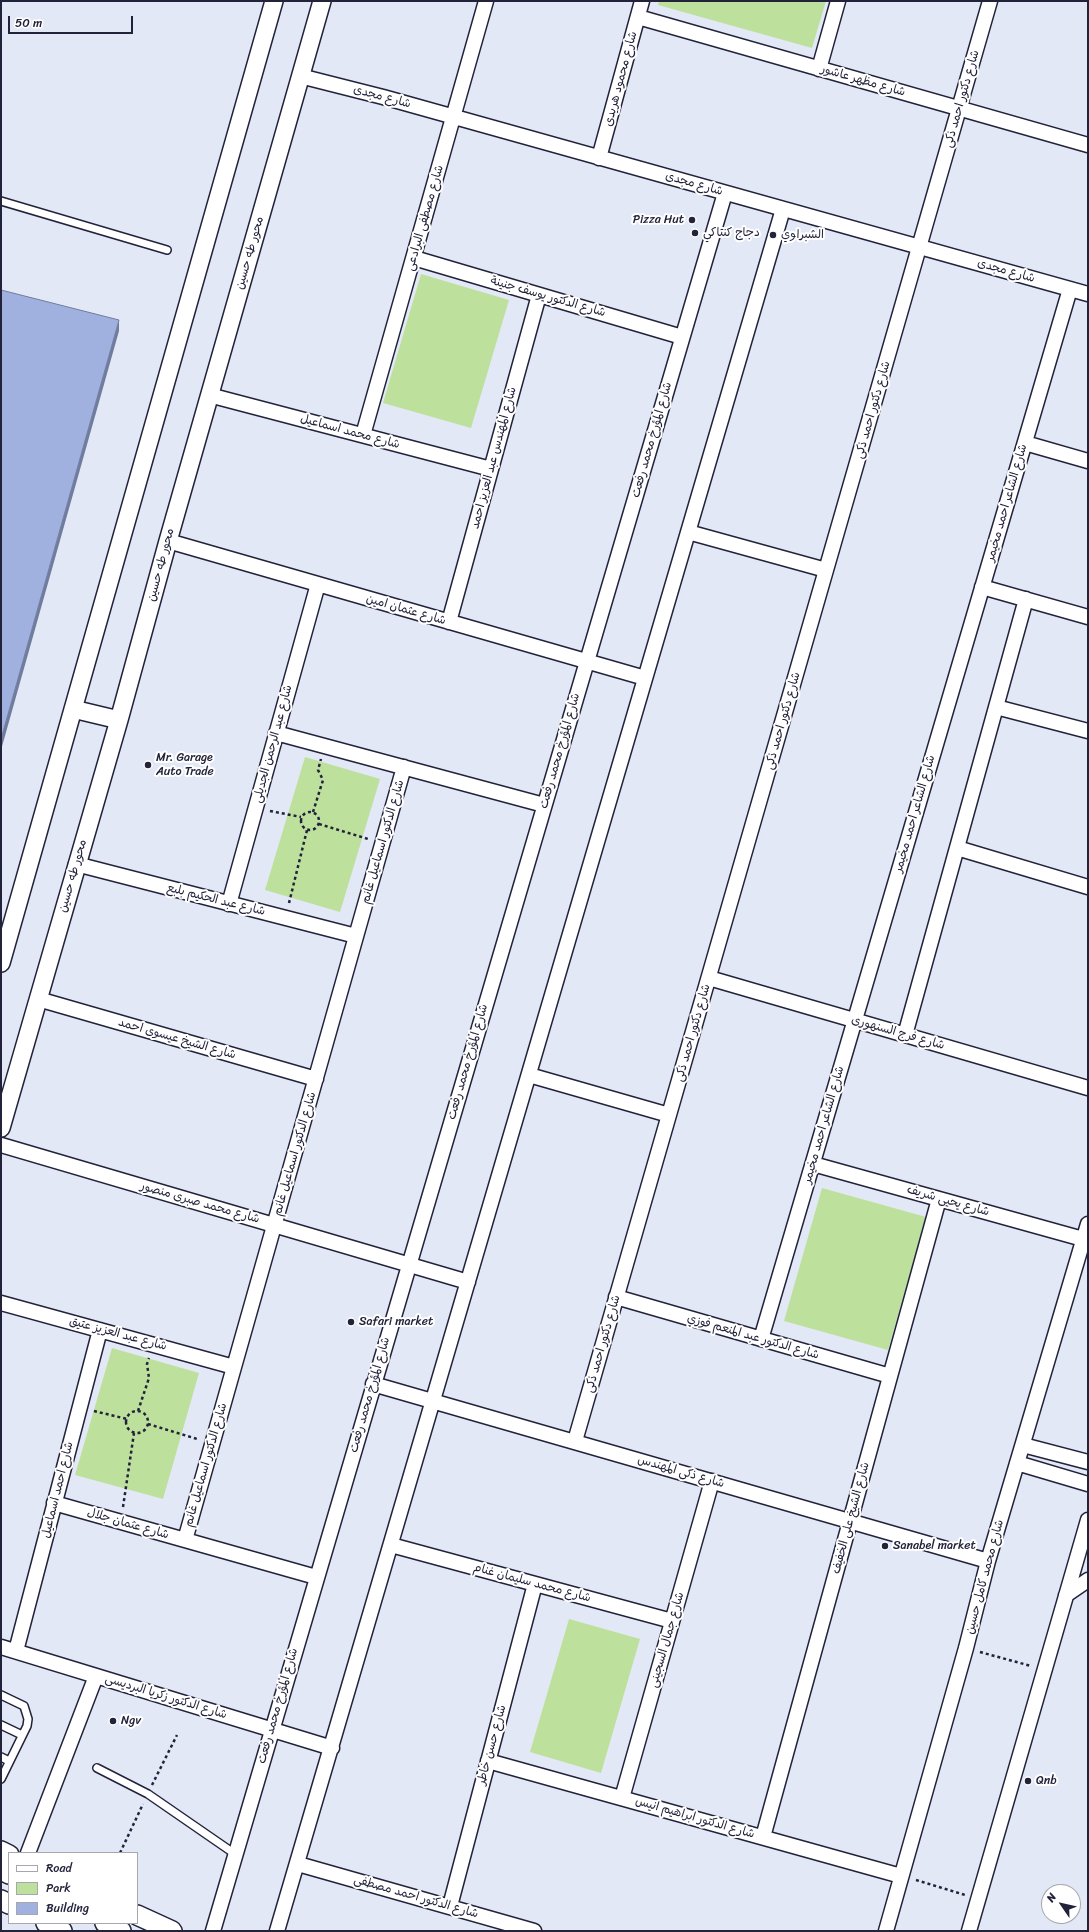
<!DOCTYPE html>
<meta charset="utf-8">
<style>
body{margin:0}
#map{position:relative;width:1089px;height:1932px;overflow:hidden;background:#e2e8f6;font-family:Sriracha,sans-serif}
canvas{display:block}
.frame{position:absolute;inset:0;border:2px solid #22223b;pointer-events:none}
.legend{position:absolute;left:8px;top:1852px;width:130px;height:72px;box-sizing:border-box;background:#fff;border:1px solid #a7a7b1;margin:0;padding:5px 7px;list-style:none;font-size:12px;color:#22223b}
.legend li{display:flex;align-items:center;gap:8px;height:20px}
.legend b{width:20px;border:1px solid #a7a7b1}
.north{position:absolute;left:1041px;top:1884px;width:40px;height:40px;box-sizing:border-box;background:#fff;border:1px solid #a7a7b1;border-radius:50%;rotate:304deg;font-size:11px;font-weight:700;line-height:16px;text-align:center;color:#22223b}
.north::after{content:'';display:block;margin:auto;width:14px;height:18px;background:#22223b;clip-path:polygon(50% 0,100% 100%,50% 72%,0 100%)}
.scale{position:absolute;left:8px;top:16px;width:125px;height:18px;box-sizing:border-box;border:2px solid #22223b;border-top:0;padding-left:5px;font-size:12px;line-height:14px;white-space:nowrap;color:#22223b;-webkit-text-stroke:3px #fff;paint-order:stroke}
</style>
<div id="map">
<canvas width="1089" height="1932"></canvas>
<div class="frame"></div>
<ul class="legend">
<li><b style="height:5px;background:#fff"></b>Road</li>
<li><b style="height:11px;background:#bde19c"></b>Park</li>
<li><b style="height:11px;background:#a0b1e0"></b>Building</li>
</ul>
<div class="north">N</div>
<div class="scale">50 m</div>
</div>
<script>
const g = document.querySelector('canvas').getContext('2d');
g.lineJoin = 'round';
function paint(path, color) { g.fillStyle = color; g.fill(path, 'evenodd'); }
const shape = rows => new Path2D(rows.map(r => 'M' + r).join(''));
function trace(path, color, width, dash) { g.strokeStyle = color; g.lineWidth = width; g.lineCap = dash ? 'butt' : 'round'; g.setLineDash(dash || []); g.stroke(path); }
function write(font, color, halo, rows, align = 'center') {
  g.font = font + ' Sriracha,"Playpen Sans Arabic",sans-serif'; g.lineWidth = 4; g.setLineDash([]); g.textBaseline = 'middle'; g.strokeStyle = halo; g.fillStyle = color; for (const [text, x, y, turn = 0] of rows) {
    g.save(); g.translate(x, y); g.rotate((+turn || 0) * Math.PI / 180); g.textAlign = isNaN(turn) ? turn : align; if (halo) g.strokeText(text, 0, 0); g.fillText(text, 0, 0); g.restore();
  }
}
paint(shape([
 [659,1,826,1,812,48,658,5],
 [421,274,509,300,471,428,383,403],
 [305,757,380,779,340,912,265,890],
 [822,1188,926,1217,888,1350,784,1321],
 [112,1348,199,1373,163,1499,75,1475],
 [569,1619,640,1639,601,1773,530,1752]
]), '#bde19c');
const service = shape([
 [1,201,167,250],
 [1,1695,24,1706,28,1719,27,1726,1,1779],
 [1,1725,22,1735],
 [1,1757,9,1761],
 [97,1768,148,1794,235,1854]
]);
const minor = shape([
 [638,17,1088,145],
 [819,69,838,1],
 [300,76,383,97,1088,294],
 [599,158,642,1],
 [414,258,682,337],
 [209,395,491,469],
 [363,435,486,1],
 [1025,443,1088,461],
 [688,532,826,570],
 [168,541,645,678],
 [982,587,1088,617],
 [449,622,539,295],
 [996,707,1088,731],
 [276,733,544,805],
 [957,848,1088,887],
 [76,864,356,936],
 [229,904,318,584],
 [709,978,1088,1088],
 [38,999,316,1079],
 [905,1035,1026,599],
 [529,1075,669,1115],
 [1,1145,468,1282],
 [813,1164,1083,1239],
 [616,1297,890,1376],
 [1,1303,234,1367],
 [761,1339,1070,289],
 [373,1384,988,1561],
 [575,1441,990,1],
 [1023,1445,1088,1462],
 [1017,1463,1088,1484],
 [54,1503,316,1577],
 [185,1540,404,767],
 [391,1545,672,1621],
 [1066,1595,1088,1580],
 [1,1647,332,1748],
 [16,1651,100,1330],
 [488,1761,901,1876],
 [622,1798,712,1481],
 [763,1837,939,1199],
 [28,1853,96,1676],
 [298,1864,534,1931],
 [450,1906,535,1584],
 [213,1931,725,193],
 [277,1931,783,209],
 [886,1931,966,1648,988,1561,1088,1224],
 [969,1931,1088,1520]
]);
const tertiary = shape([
 [73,709,119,720],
 [1,963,274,1],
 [1,1128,119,720,168,541,322,1]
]);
const secondary = shape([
 [1,1851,9,1855],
 [1,1870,9,1874],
 [1,1900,9,1904],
 [137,1915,172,1931],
 [46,1923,62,1931],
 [105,1923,121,1931]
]);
trace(service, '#22223b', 10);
trace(minor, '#22223b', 17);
trace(tertiary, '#22223b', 20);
trace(secondary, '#22223b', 22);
trace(shape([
 [270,811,301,817],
 '301 821a9 9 0 1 1 18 0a9 9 0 1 1-18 0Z',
 [313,812,323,780,318,770,321,759],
 [319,824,368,839],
 [289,903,307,830],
 [94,1411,127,1419],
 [138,1411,149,1378,147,1364,149,1358],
 '126 1422a11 11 0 1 1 22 0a11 11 0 1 1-22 0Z',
 [148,1424,197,1439],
 [123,1507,134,1433],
 [980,1652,1031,1666],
 [152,1785,177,1735],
 [120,1853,143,1804],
 [916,1880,965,1895]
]), '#22223b', 2.5, [3, 3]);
trace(service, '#fff', 7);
trace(minor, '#fff', 14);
trace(tertiary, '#fff', 17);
trace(secondary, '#fff', 19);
paint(shape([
 [119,320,119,331,1,750,1,739]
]), '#707c9d');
const building = shape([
 [1,290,119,320,1,739,1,290]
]);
paint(building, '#a0b1e0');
trace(building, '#707c9d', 1);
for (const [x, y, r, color] of [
 [692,220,4,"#22223b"],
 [695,233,4,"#22223b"],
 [773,235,4,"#22223b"],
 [148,765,4,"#22223b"],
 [351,1322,4,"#22223b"],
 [885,1546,4,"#22223b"],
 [113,1721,4,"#22223b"],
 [1028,1781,4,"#22223b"]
]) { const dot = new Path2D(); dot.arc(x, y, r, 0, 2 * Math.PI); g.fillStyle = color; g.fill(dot); trace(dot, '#fff', 1.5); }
write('12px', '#22223b', '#fff', [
 ["شارع محمود هريدى",621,79,-75],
 ["شارع مظهر عاشور",863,81,16],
 ["شارع مجدى",382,97,15],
 ["شارع دكتور احمد ذكى",962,99,-74],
 ["شارع مجدى",694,184,16],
 ["شارع مصطفى البرادعى",425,218,-74],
 ["محور طه حسين",250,253,-74],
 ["شارع مجدى",1006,271,16],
 ["شارع الدكتور يوسف جنينة",548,297,16],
 ["شارع دكتور احمد ذكى",873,410,-74],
 ["شارع محمد اسماعيل",350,432,15],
 ["شارع المؤرخ محمد رفعت",652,440,-74],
 ["شارع المهندس عبد العزيز احمد",494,458,-75],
 ["شارع الشاعر احمد مخيمر",1007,503,-74],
 ["محور طه حسين",161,565,-75],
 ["شارع عثمان امين",406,610,16],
 ["شارع دكتور احمد ذكى",783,721,-74],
 ["شارع عبد الرحمن الجديلى",273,744,-75],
 ["شارع المؤرخ محمد رفعت",560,751,-74],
 ["شارع الشاعر احمد مخيمر",915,814,-74],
 ["شارع الدكتور اسماعيل غانم",383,842,-74],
 ["محور طه حسين",73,876,-74],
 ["شارع عبد الحكيم بلبع",216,900,14],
 ["شارع دكتور احمد ذكى",693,1033,-74],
 ["شارع فرج السنهورى",898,1033,16],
 ["شارع الشيخ عيسوى احمد",177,1039,16],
 ["شارع المؤرخ محمد رفعت",468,1062,-74],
 ["شارع الشاعر احمد مخيمر",824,1125,-74],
 ["شارع الدكتور اسماعيل غانم",295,1154,-74],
 ["شارع يحيى شريف",948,1201,16],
 ["شارع محمد صبرى منصور",200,1203,16],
 ["شارع عبد العزيز عتيق",118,1334,15],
 ["شارع الدكتور عبد المنعم فوزي",753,1337,16],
 ["شارع دكتور احمد ذكى",603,1344,-74],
 ["شارع المؤرخ محمد رفعت",370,1395,-74],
 ["شارع الدكتور اسماعيل غانم",206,1465,-74],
 ["شارع ذكى المهندس",681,1472,16],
 ["شارع احمد اسماعيل",58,1490,-76],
 ["شارع الشيخ على الخفيف",851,1518,-75],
 ["شارع عثمان جلال",128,1524,16],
 ["شارع محمد كامل حسين",985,1577,-75],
 ["شارع محمد سليمان غنام",532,1583,15],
 ["شارع جمال السجينى",667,1640,-74],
 ["شارع الدكتور زكريا البرديسى",166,1697,17],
 ["شارع المؤرخ محمد رفعت",278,1706,-74],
 ["شارع حسن خاطر",492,1745,-75],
 ["شارع الدكتور ابراهيم انيس",695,1818,16],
 ["شارع الدكتور احمد مصطفى",416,1897,16]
]);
write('12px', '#22223b', '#fff', [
 ["Pizza Hut",684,220,"right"],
 ["دجاج كنتاكي",703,233],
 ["الشبراوي",781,235],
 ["Mr. Garage",156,758],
 ["Auto Trade",156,772],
 ["Safari market",359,1322],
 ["Sanabel market",893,1546],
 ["Ngv",121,1721],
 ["Qnb",1036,1781]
], 'left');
</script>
